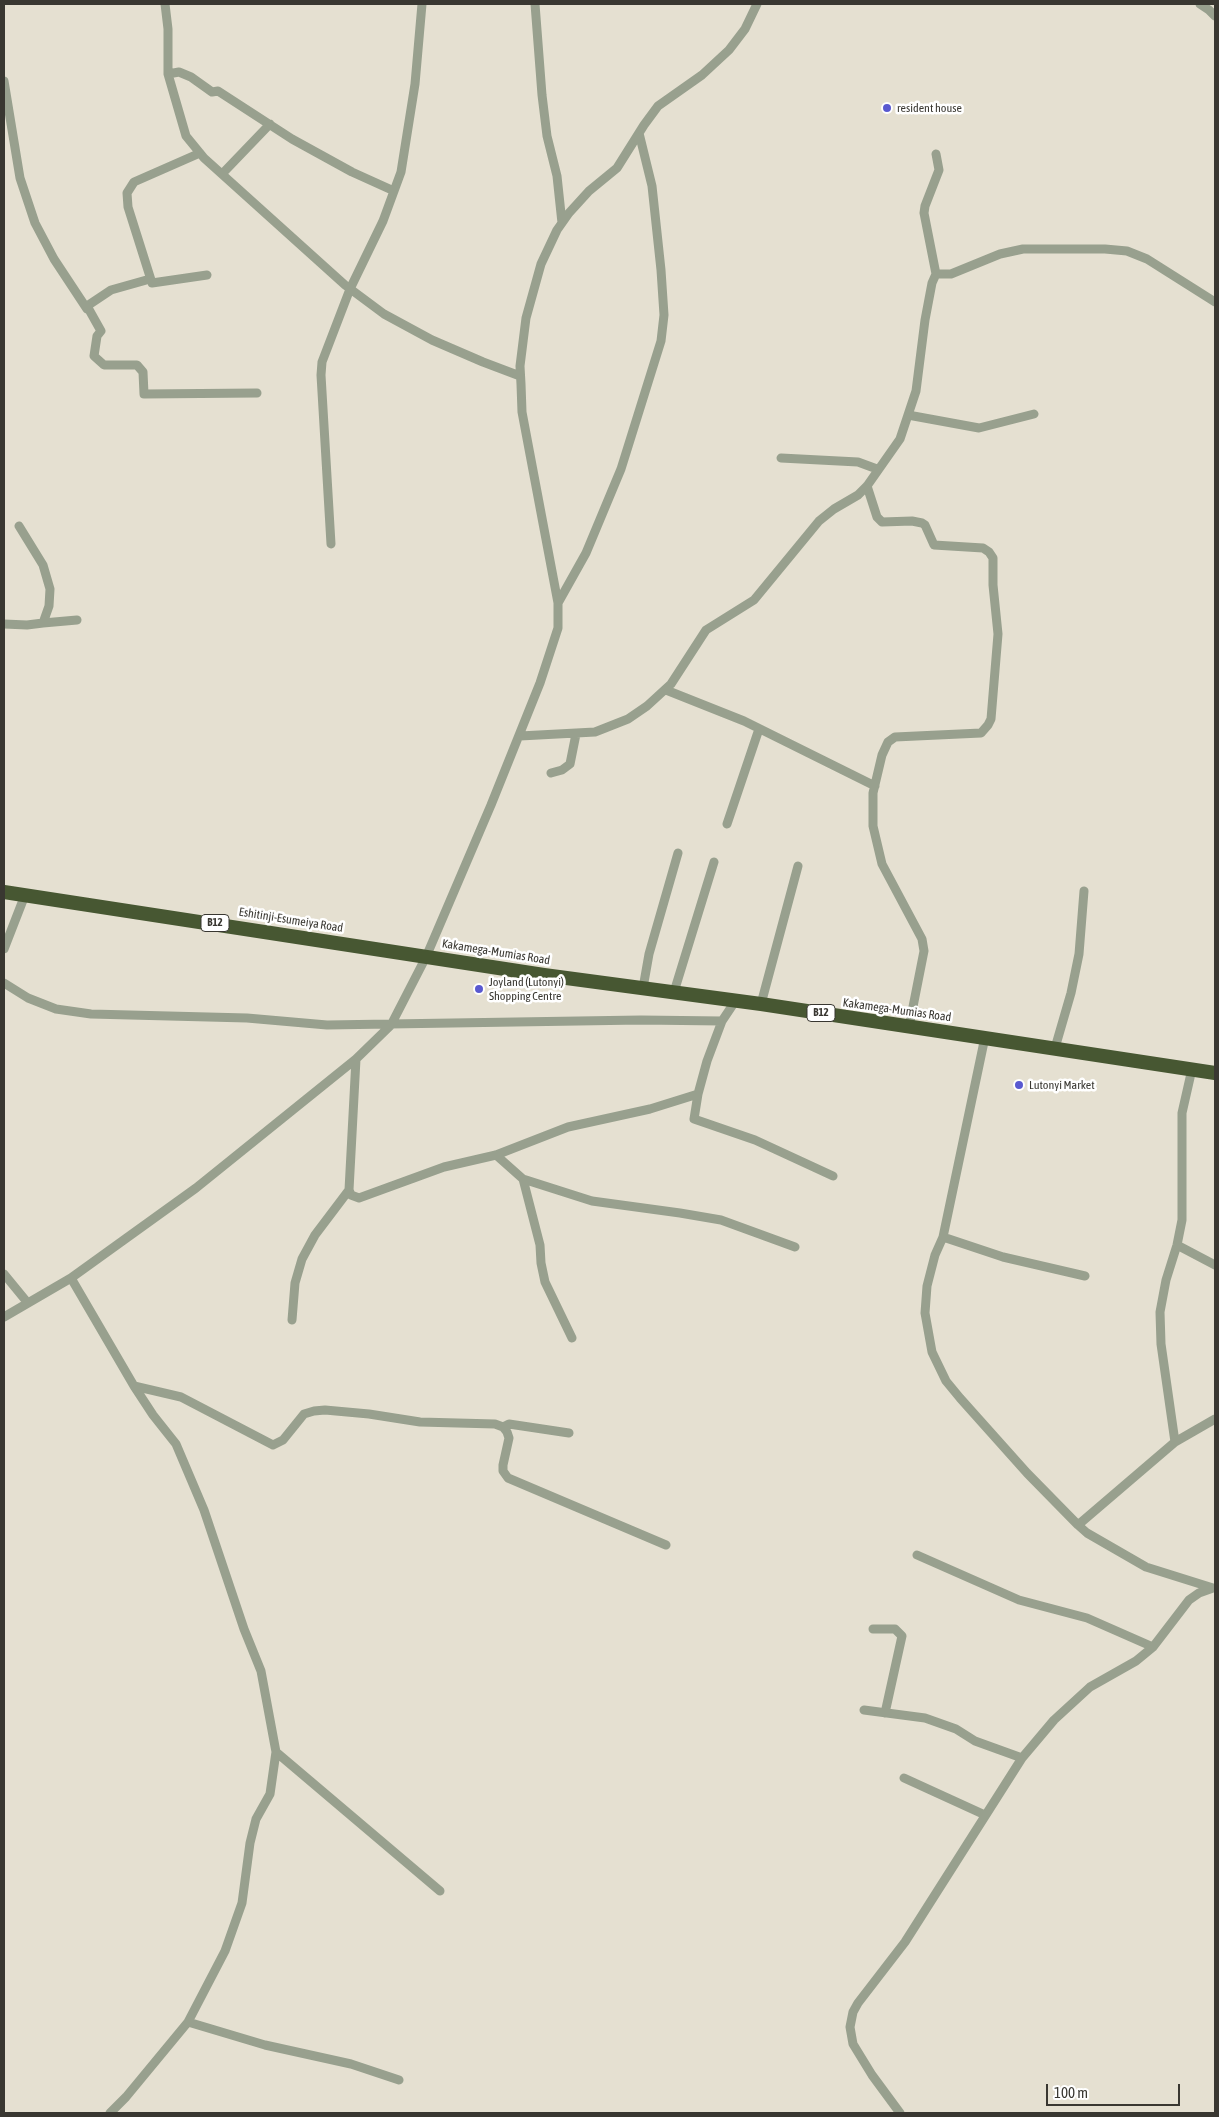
<!DOCTYPE html>
<style>
body{margin:0}
#map{position:relative;width:1219px;height:2117px;overflow:hidden;background:#e5e0d1;font-family:"Asap Condensed",sans-serif}
canvas{display:block}
.frame{position:absolute;inset:0;border:5px solid #393731;pointer-events:none}
.scale{position:absolute;left:1046px;top:2084px;width:134px;height:22px;box-sizing:border-box;border:2px solid #393731;border-top:0;padding-left:6px;font-size:15px;line-height:18px;white-space:nowrap;color:#393731;-webkit-text-stroke:4px #fff;paint-order:stroke}
</style>
<div id="map">
<canvas width="1219" height="2117"></canvas>
<div class="frame"></div>
<div class="scale">100 m</div>
</div>
<script>
const g = document.querySelector('canvas').getContext('2d');
g.lineJoin = 'round';
const shape = rows => new Path2D(rows.map(r => 'M' + r).join(''));
function trace(path, color, width, dash) { g.strokeStyle = color; g.lineWidth = width; g.lineCap = dash ? 'butt' : 'round'; g.setLineDash(dash || []); g.stroke(path); }
function write(font, color, halo, rows, align = 'center') {
  g.font = font + ' "Asap Condensed",sans-serif'; g.lineWidth = 5; g.setLineDash([]); g.textBaseline = 'middle'; g.strokeStyle = halo; g.fillStyle = color; for (const [text, x, y, turn = 0] of rows) {
    g.save(); g.translate(x, y); g.rotate((+turn || 0) * Math.PI / 180); g.textAlign = isNaN(turn) ? turn : align; if (halo) g.strokeText(text, 0, 0); g.fillText(text, 0, 0); g.restore();
  }
}
trace(shape([
 [165,4,168,29,168,74,186,136,204,158,345,285,384,314,432,340,483,362,520,376],
 [535,4,542,95,547,136,557,176,562,223],
 [1200,4,1209,10,1215,16],
 [168,74,179,72,191,77,212,92,218,91,292,139,352,172,394,191],
 [4,81,20,178,35,223,54,259,87,309],
 [200,153,134,182,127,193,128,207,152,283,207,275],
 [936,154,939,170,925,206,924,213,936,274],
 [222,174,270,124],
 [150,279,111,290,87,306,101,331,97,336,94,356,104,365,137,365,143,372,144,394,257,393],
 [908,415,979,428,1034,414],
 [781,458,858,462,877,469],
 [867,486,877,517,882,522,912,521,922,523,925,525,934,545,983,548,989,552,993,558,993,585,998,634,991,719,988,725,981,733,895,737,888,742,882,755,873,793,873,826,882,864,922,939,924,951,909,1027],
 [331,544,321,375,322,362,350,289,383,221,401,172,415,84,422,4],
 [558,603,586,553,621,469,661,341,664,315,661,270,652,186,639,133],
 [43,623,77,620],
 [4,624,27,625,43,623,49,606,50,589,43,565,19,526],
 [666,690,744,721,875,786],
 [520,736,595,732,628,719,647,706,671,684,706,630,754,600,819,521,834,509,858,495,867,486,900,439,916,391,925,320,932,283,936,274,951,274,1000,254,1023,249,1105,249,1127,251,1147,259,1215,302],
 [551,773,562,770,570,764,576,734],
 [727,824,759,729],
 [4,949,25,895],
 [4,983,28,998,56,1009,91,1014,247,1018,327,1025,641,1020,722,1021,736,1000],
 [643,988,649,954,678,853],
 [674,992,714,862],
 [761,1004,798,866],
 [985,1037,943,1237,935,1255,927,1286,925,1313,932,1352,946,1381,960,1398,1027,1473,1078,1525,1087,1533,1146,1567,1213,1588],
 [1055,1048,1071,993,1079,954,1084,891],
 [356,1059,349,1190,351,1195,359,1198,444,1167,496,1155,568,1127,650,1109,698,1094,694,1119,755,1140,833,1176],
 [698,1094,707,1061,722,1021],
 [496,1155,523,1179,592,1201,680,1213,721,1220,795,1247],
 [523,1179,540,1245,541,1263,545,1282,572,1338],
 [943,1237,1003,1257,1085,1276],
 [1177,1245,1215,1265],
 [4,1274,27,1302],
 [71,1278,134,1386,153,1415,176,1444,204,1510,244,1629,261,1671,276,1752,270,1794,256,1819,250,1843,242,1903,225,1951,188,2022,126,2097,110,2113],
 [4,1317,71,1278,196,1188,356,1059,391,1025,426,957,491,805,540,683,558,628,558,603,522,412,521,384,520,366,526,318,541,264,557,230,569,213,589,191,617,168,644,125,658,106,702,75,729,50,745,29,757,4],
 [292,1320,295,1283,302,1259,315,1235,349,1190],
 [134,1386,181,1397,273,1445,283,1440,304,1414,314,1411,325,1410,369,1414,420,1422,495,1424,503,1427,507,1432,509,1438,503,1465,503,1471,508,1478,666,1545],
 [503,1427,509,1424,569,1433],
 [1175,1442,1161,1344,1160,1312,1166,1280,1177,1245,1182,1220,1182,1113,1192,1069],
 [1078,1525,1175,1442,1215,1419],
 [917,1555,1019,1600,1087,1618,1153,1647],
 [873,1629,895,1629,902,1636,885,1713],
 [864,1710,925,1718,956,1729,975,1741,1022,1758],
 [276,1752,440,1891],
 [904,1778,985,1815],
 [188,2022,265,2045,351,2064,399,2080],
 [900,2113,872,2075,853,2044,850,2027,853,2012,858,2003,905,1942,1022,1758,1054,1720,1090,1687,1136,1661,1153,1647,1189,1600,1199,1593,1213,1588]
]), '#98a08e', 9);
trace(shape([
 [4,892,544,975,761,1004,1215,1073]
]), '#475732', 14);
for (const [x, y, r, color] of [
 [887,108,5,"#5959d0"],
 [479,989,5,"#5959d0"],
 [1019,1085,5,"#5959d0"]
]) { const dot = new Path2D(); dot.arc(x, y, r, 0, 2 * Math.PI); g.fillStyle = color; g.fill(dot); trace(dot, '#fff', 2); }
for (const [x, y, w] of [
 [215,923,28],
 [821,1013,28]
]) { const box = new Path2D(); box.roundRect(x - w / 2, y - 8.5, w, 17, 4); g.fillStyle = '#fff'; g.fill(box); trace(box, '#393731', 1); }
write('bold 11px', '#393731', null, [
 ["B12",215,923],
 ["B12",821,1013]
]);
write('12px', '#393731', '#fff', [
 ["resident house",897,108],
 ["Joyland (Lutonyi)",489,982],
 ["Shopping Centre",489,996],
 ["Lutonyi Market",1029,1085]
], 'left');
write('12px', '#393731', '#fff', [
 ["Eshitinji-Esumeiya Road",291,920,9],
 ["Kakamega-Mumias Road",496,952,9],
 ["Kakamega-Mumias Road",897,1010,8]
]);
</script>
